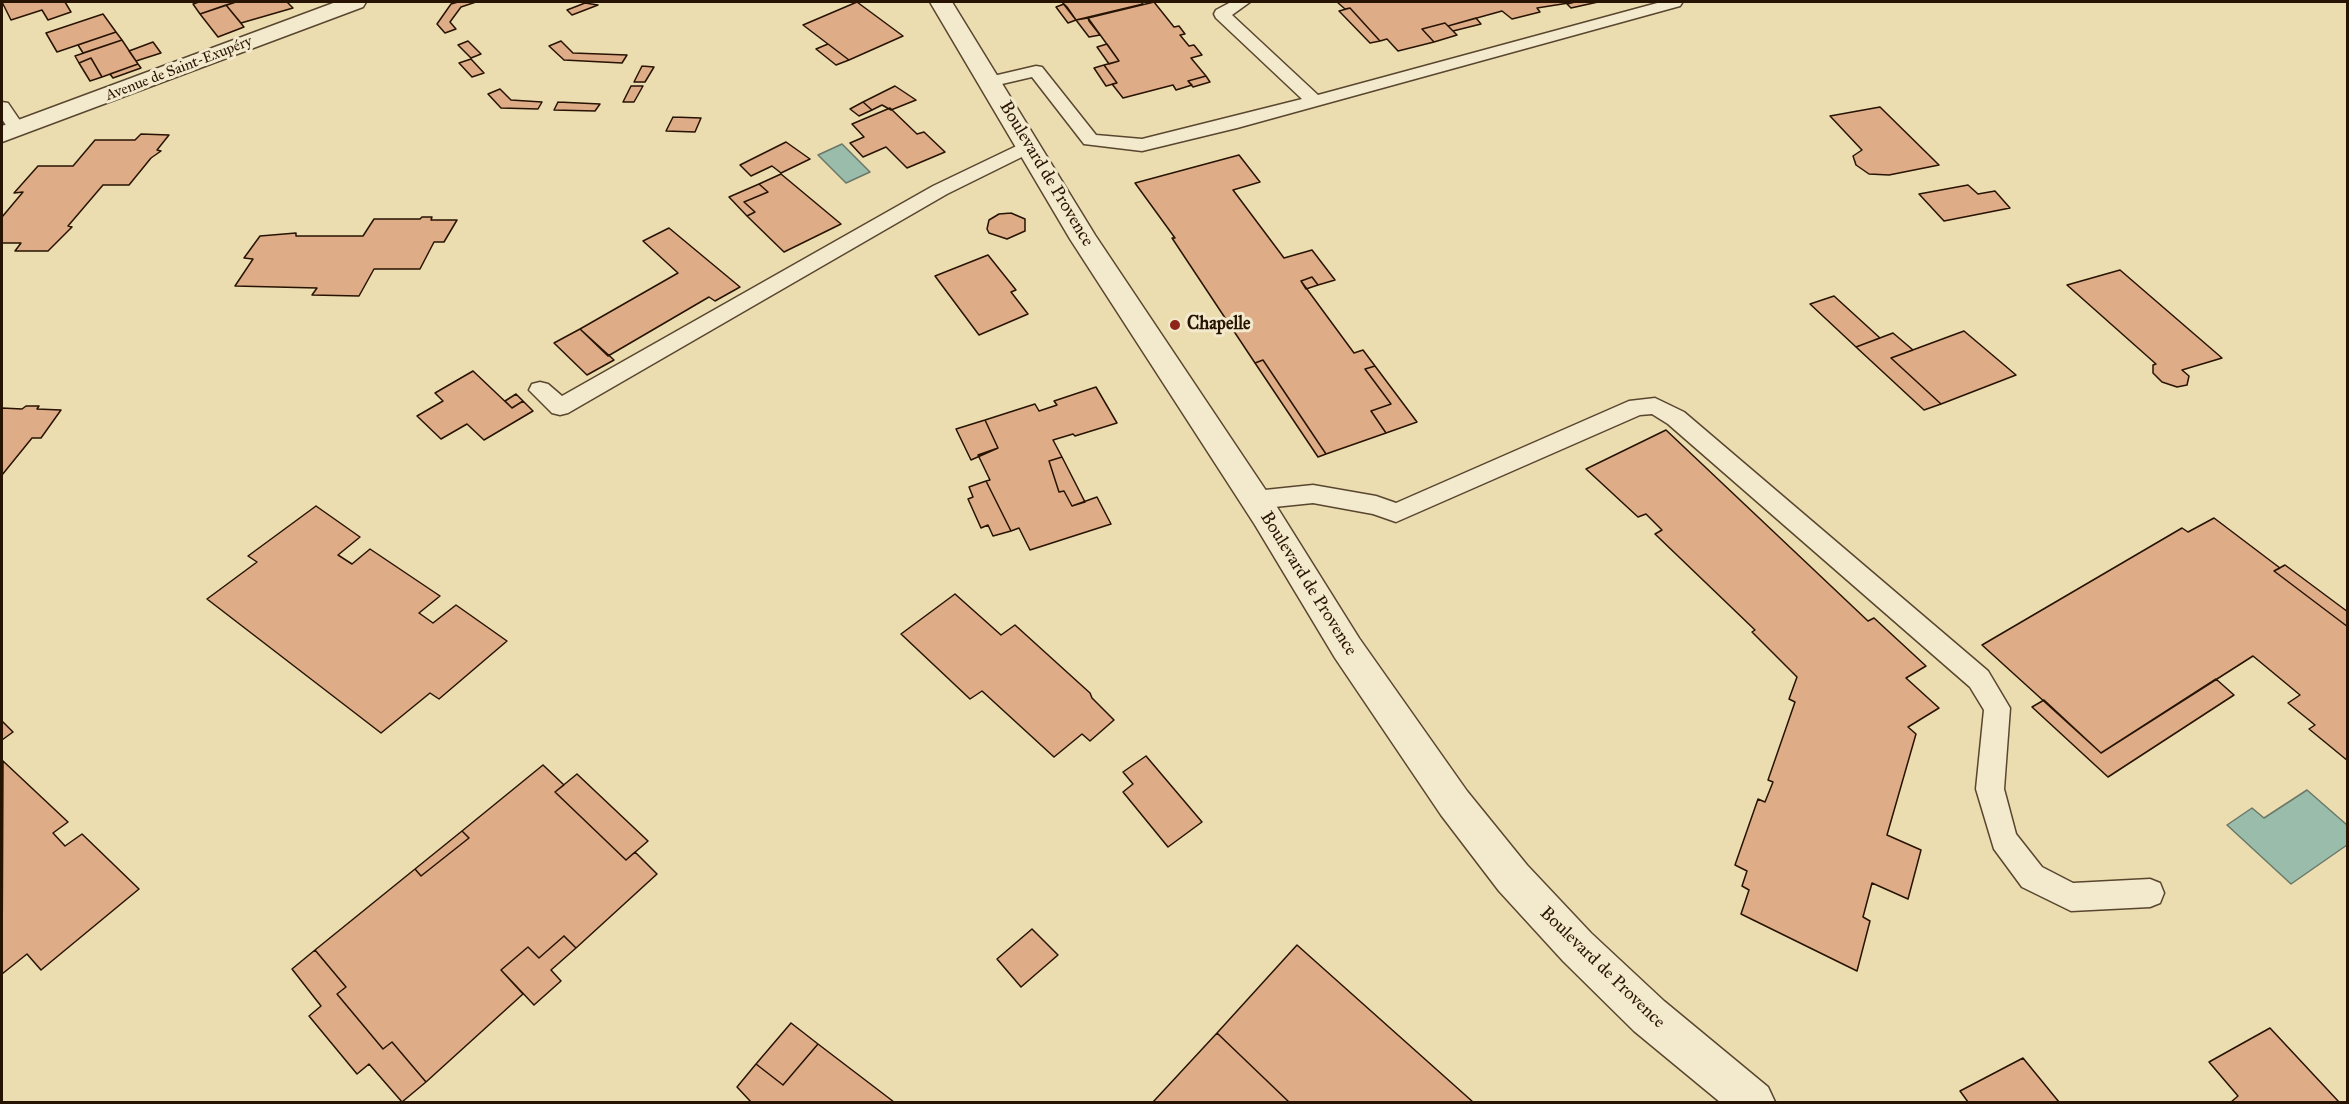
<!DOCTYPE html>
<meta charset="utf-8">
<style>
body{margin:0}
#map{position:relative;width:2349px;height:1104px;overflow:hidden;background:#ecddb1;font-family:"IM FELL Great Primer",serif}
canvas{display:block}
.frame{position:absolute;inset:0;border:3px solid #271302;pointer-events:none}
</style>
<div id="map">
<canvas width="2349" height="1104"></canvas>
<div class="frame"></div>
</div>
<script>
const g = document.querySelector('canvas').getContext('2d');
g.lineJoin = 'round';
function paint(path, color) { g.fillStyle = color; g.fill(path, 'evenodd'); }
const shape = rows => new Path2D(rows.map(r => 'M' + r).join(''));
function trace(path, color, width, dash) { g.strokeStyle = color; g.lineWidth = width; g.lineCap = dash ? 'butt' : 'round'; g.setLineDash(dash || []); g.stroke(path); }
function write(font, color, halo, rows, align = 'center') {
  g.font = font + ' "IM FELL Great Primer",serif'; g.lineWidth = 6; g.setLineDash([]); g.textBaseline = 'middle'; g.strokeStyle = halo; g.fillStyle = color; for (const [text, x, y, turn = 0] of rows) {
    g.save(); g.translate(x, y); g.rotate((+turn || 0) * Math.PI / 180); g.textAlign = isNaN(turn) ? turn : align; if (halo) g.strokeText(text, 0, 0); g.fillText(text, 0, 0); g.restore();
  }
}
const water = shape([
 [842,144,870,172,846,183,818,155,842,144],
 [2307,790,2347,825,2347,845,2291,884,2227,825,2252,808,2264,818,2307,790]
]);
paint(water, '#99bcab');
trace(water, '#6b7867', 1.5);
const building = shape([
 [2,2,65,2,71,12,48,20,42,10,11,20,2,2],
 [199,2,236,2,200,14,193,4,199,2],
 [236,2,287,2,293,8,241,23,226,5,236,2],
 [458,2,476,2,461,7,450,22,456,29,445,33,437,24,451,4,458,2],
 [857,2,903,36,849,60,803,25,857,2],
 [1062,2,1141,2,1143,4,1076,20,1062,2],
 [1154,2,1174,27,1179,26,1185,34,1180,35,1189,46,1194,45,1202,55,1191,58,1206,76,1188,81,1192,85,1176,90,1173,85,1123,98,1112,84,1117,83,1104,65,1119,61,1088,18,1154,2],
 [1337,2,1575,2,1537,8,1540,12,1512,19,1502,11,1448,26,1445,23,1422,29,1434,42,1398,51,1387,39,1380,41,1350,8,1345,9,1337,2],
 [1575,2,1598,2,1571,8,1567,4,1575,2],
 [585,3,598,5,572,15,567,10,585,3],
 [1064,4,1067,7,1076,20,1068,23,1056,7,1064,4],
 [226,5,244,27,218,37,200,14,226,5],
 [1350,8,1380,41,1370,43,1339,11,1350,8],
 [103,14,116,32,57,52,46,33,103,14],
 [1088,18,1089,21,1100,35,1089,37,1076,20,1088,18],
 [1476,18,1481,24,1453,31,1448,26,1476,18],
 [1445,23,1457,35,1434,42,1422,29,1445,23],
 [116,32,122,40,83,53,78,45,116,32],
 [122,40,138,64,102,77,91,58,79,63,75,56,122,40],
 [468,41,481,54,471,58,458,45,468,41],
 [561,41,573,53,627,55,622,63,564,60,549,46,561,41],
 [153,42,161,53,136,61,129,51,153,42],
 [828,44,849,60,836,65,816,49,828,44],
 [1107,44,1119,61,1109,64,1097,47,1107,44],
 [91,58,102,77,90,81,79,63,91,58],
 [471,59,484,73,472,77,459,63,471,59],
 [138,64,141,68,113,78,110,74,138,64],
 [1104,65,1117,83,1106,86,1094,68,1104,65],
 [642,66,654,67,645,82,634,82,642,66],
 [1206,76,1210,82,1193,87,1188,81,1206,76],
 [631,86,643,86,634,102,623,102,631,86],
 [895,86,916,100,891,110,882,105,872,110,863,102,895,86],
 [500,89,511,100,542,102,538,109,501,108,488,94,500,89],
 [558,102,600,104,595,111,554,110,558,102],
 [863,102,872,110,859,116,850,109,863,102],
 [1880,107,1939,165,1889,175,1869,174,1856,165,1853,156,1862,150,1830,116,1880,107],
 [890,108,917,134,924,132,945,152,907,168,886,147,863,157,850,143,864,137,852,124,890,108],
 [673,117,701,118,695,132,666,131,673,117],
 [141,134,169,135,157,150,161,151,151,158,129,185,103,185,68,226,72,227,48,251,15,251,21,243,2,243,2,217,23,192,14,193,38,166,73,166,95,140,135,140,141,134],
 [786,142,810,159,781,173,772,166,751,176,740,165,786,142],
 [1239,155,1260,182,1233,190,1284,258,1312,250,1335,280,1318,285,1312,277,1301,281,1354,353,1363,350,1375,366,1365,369,1391,404,1371,411,1386,433,1326,454,1263,360,1255,363,1172,238,1175,238,1135,183,1239,155],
 [781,174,841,224,784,252,747,216,755,212,744,202,768,192,759,184,781,174],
 [759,184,768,192,744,202,755,212,747,216,729,197,759,184],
 [1968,185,1978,194,1995,191,2010,208,1944,221,1919,194,1968,185],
 [1011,213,1025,219,1025,231,1007,239,989,233,987,229,989,220,999,214,1011,213],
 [422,217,432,217,431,220,457,220,444,242,434,242,420,269,374,269,359,296,312,295,317,288,235,286,253,259,244,258,260,236,296,233,296,236,363,236,374,219,420,219,422,217],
 [669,228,740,287,715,301,709,297,608,356,580,329,678,273,643,241,669,228],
 [988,255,1016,290,1011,292,1028,314,979,335,935,276,988,255],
 [2120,270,2222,358,2182,370,2189,376,2187,385,2177,387,2162,382,2153,373,2153,365,2156,364,2067,285,2120,270],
 [1312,277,1318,285,1306,289,1301,281,1312,277],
 [1834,296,1880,338,1856,347,1810,304,1834,296],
 [580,329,614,360,587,375,554,343,580,329],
 [1964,331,2016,375,1941,404,1891,358,1964,331],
 [1893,333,1913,350,1891,358,1941,404,1924,410,1856,347,1893,333],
 [1263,360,1326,454,1318,457,1255,363,1263,360],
 [1375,366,1417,422,1386,433,1371,411,1391,404,1365,369,1375,366],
 [473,371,512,408,523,401,533,411,484,440,467,424,441,439,417,416,443,401,435,393,473,371],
 [1096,387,1117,423,1075,436,1073,434,1053,440,1062,457,1049,461,1059,492,1064,491,1072,506,1097,497,1111,524,1030,550,1019,528,1011,531,986,481,990,480,978,455,998,448,985,420,1035,404,1039,411,1057,405,1054,401,1096,387],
 [516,394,523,401,512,408,505,401,516,394],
 [26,406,39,406,37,409,61,410,41,438,32,438,2,475,2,408,22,409,26,406],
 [985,420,998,448,971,460,956,429,985,420],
 [1666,430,1868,621,1874,618,1926,666,1906,678,1939,708,1908,727,1916,734,1887,835,1921,850,1908,899,1872,883,1863,917,1870,921,1857,971,1741,914,1749,890,1742,886,1747,871,1735,865,1758,799,1765,802,1773,782,1768,780,1795,702,1789,699,1797,677,1752,632,1755,630,1655,534,1662,530,1646,514,1638,517,1586,469,1666,430],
 [1062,457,1085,502,1072,506,1064,491,1059,492,1049,461,1062,457],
 [986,481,1011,531,993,536,988,525,981,528,968,499,973,497,969,487,986,481],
 [316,506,360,537,338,555,352,564,370,549,440,596,419,613,433,623,456,605,507,641,439,699,430,693,381,733,207,599,257,562,248,556,316,506],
 [2214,518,2280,568,2274,571,2348,627,2348,761,2309,729,2315,725,2288,703,2300,695,2253,656,2101,753,1982,645,2182,528,2188,532,2214,518],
 [2285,565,2348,612,2348,627,2274,571,2285,565],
 [955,594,1001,635,1015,625,1090,693,1092,698,1114,720,1090,741,1082,734,1054,757,982,691,970,699,901,634,955,594],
 [2216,679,2234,695,2108,777,2032,707,2044,700,2101,753,2216,679],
 [2,721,13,732,2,740,2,721],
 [1146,756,1202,822,1168,847,1123,792,1133,784,1123,772,1146,756],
 [3,761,68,822,53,833,65,846,82,834,139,889,41,970,27,954,2,974,3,761],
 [543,765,564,785,555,792,626,860,635,852,657,874,576,948,564,936,539,958,528,947,501,970,523,994,426,1082,392,1042,383,1049,337,994,346,987,315,950,415,869,421,876,469,838,462,831,543,765],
 [577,774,648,841,626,860,555,792,577,774],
 [462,831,469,838,421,876,415,869,462,831],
 [1032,929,1058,955,1021,987,997,959,1032,929],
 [564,936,576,948,551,970,561,981,534,1005,501,970,528,947,539,958,564,936],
 [1297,945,1473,1102,1289,1102,1217,1033,1297,945],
 [315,950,346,987,337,994,383,1049,392,1042,426,1082,402,1102,369,1064,357,1074,309,1016,321,1006,292,969,315,950],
 [791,1023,818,1044,783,1085,756,1064,791,1023],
 [2270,1028,2339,1102,2231,1102,2238,1096,2209,1062,2270,1028],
 [1217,1033,1289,1102,1153,1102,1217,1033],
 [818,1044,894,1102,751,1102,737,1087,756,1064,783,1085,818,1044],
 [2023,1058,2059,1102,1968,1102,1960,1091,2023,1058]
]);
paint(building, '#deac87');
trace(building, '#271302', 1.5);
const lane = shape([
 [1231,2,1250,2,1232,15,1318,95,1661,2,1682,3,1680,6,1237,128,1142,151,1084,144,1032,77,989,87,980,82,989,77,1036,66,1042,67,1096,135,1142,139,1302,99,1216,18,1214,14,1216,10,1231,2],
 [2,102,8,103,23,125,26,129,23,133,11,133,2,119,2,102],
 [1029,140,1038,146,1036,150,947,194,568,413,560,415,552,413,529,390,532,384,540,382,548,384,562,396,933,186,1029,140],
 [1655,398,1684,412,1988,671,2010,708,2004,789,2016,834,2042,867,2073,883,2150,879,2160,883,2164,893,2160,903,2150,907,2071,911,2022,887,1994,849,1976,789,1984,710,1970,687,1668,424,1652,414,1640,415,1396,522,1373,514,1313,503,1255,509,1247,506,1243,500,1247,494,1255,491,1313,485,1376,496,1396,503,1629,401,1655,398]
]);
const street = shape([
 [336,2,366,2,363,7,2,142,2,126,336,2],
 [930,2,952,2,1095,235,1277,507,1359,638,1467,791,1527,865,1591,933,1664,1001,1768,1087,1775,1102,1720,1102,1634,1031,1563,961,1499,891,1441,815,1335,658,1255,525,1070,239,930,2]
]);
trace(lane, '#58462e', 3);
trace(street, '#58462e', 3);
paint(lane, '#f3e9cc');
paint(street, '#f3e9cc');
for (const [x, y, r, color] of [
 [1175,325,6,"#8f2418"]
]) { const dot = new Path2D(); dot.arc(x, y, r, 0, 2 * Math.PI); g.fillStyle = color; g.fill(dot); trace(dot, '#f3e9cc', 2); }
write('15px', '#271302', '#f3e9cc', [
 ["Avenue de Saint-Exupéry",179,69,-21]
]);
write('18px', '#271302', '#f3e9cc', [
 ["Boulevard de Provence",1046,174,59],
 ["Boulevard de Provence",1308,584,58],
 ["Boulevard de Provence",1602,968,44]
]);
write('bold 18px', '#271302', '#f3e9cc', [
 ["Chapelle",1187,325]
], 'left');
</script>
